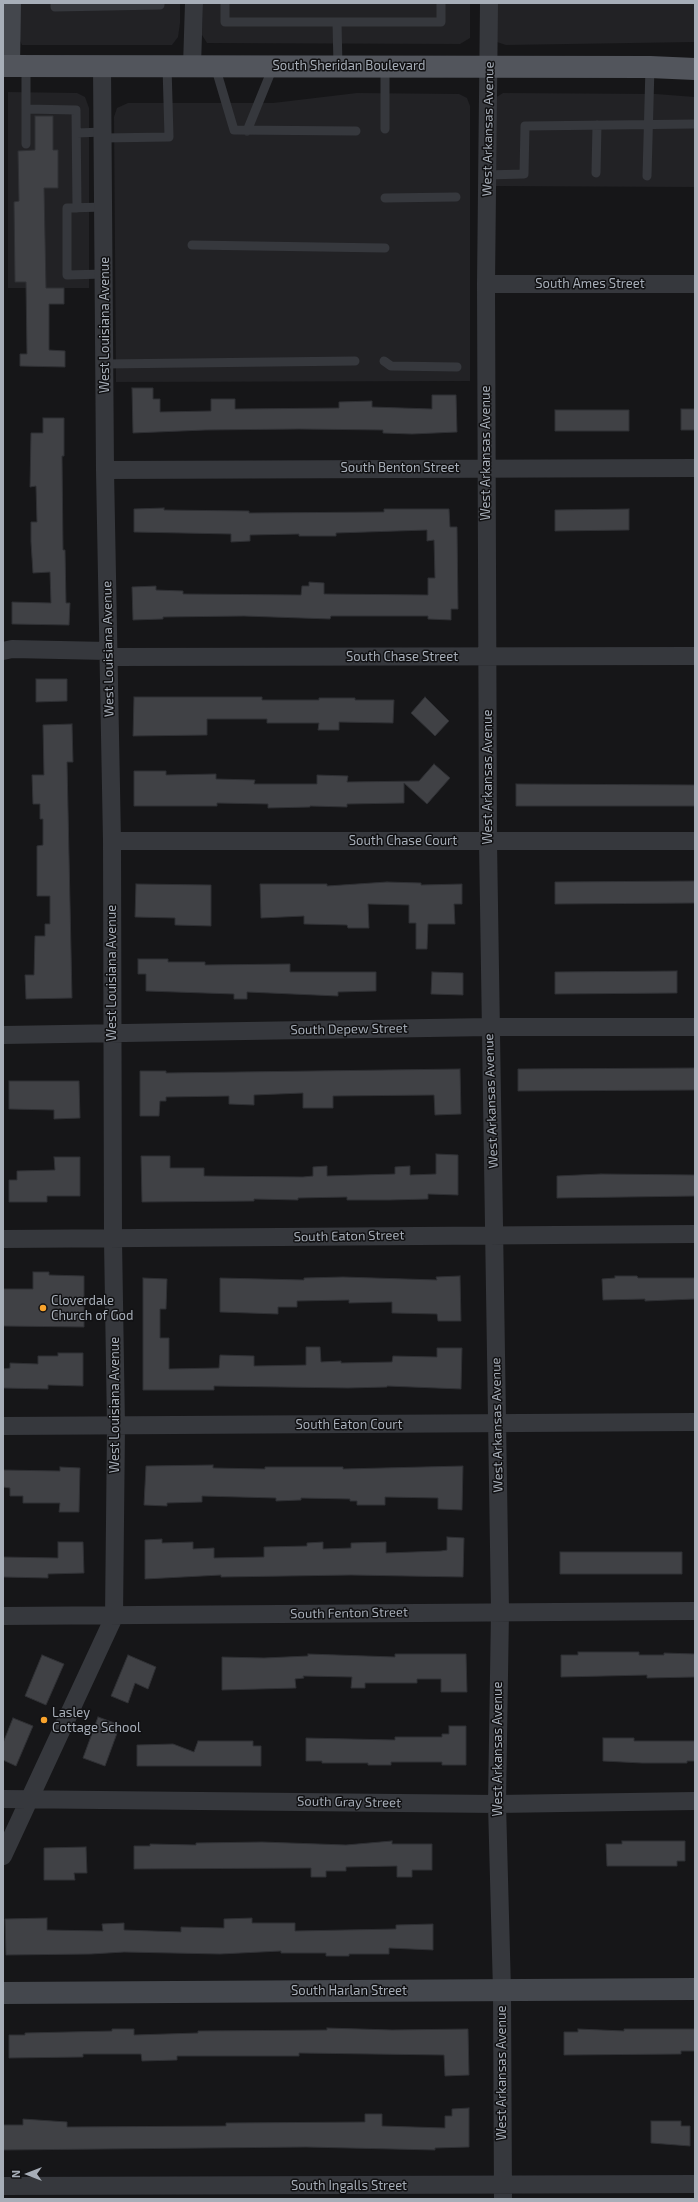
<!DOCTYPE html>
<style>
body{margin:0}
#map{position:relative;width:698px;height:2202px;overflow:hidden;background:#161618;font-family:"Exo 2",sans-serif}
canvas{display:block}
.frame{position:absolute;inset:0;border:4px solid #a7aeb8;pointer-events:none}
.north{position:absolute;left:8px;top:2154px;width:40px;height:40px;-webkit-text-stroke:3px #111113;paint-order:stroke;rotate:270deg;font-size:11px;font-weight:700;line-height:16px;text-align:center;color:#a7aeb8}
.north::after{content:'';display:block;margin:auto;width:14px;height:18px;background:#a7aeb8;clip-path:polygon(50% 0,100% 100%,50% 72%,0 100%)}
</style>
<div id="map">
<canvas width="698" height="2202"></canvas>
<div class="frame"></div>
<div class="north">N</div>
</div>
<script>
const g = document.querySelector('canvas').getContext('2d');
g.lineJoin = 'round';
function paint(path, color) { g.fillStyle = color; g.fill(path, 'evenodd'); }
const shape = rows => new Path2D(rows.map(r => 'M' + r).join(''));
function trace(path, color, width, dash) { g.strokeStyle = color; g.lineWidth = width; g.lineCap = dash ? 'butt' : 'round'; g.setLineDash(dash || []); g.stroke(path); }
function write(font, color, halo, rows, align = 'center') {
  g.font = font + ' "Exo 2",sans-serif'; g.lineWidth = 3; g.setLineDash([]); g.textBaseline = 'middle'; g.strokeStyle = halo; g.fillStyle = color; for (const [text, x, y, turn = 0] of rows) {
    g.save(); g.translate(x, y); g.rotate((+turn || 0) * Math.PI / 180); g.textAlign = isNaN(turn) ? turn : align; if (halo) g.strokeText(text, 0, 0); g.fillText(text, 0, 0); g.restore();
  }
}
paint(shape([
 [19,3,180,3,180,23,178,37,172,45,22,45,18,36],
 [203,3,470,3,470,38,460,44,207,43,202,35],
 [494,3,695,3,695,42,506,45,497,42],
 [8,92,77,93,85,97,89,108,89,288,8,288],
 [357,93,459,94,467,98,470,106,470,381,116,382,114,117,117,108,128,103,273,103],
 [503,93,656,94,695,97,695,187,495,186,495,98]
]), '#222225');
const building = shape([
 [35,116,53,116,53,150,58,150,58,188,44,188,46,288,64,288,64,304,49,304,49,350,65,351,65,367,20,366,20,354,27,354,26,282,15,282,14,202,19,201,18,151,35,150,35,116],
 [132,388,153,388,153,399,160,399,160,412,211,411,211,399,235,399,235,409,339,408,339,402,372,401,372,407,432,409,432,395,456,395,457,432,412,434,383,433,383,430,299,429,205,430,133,433,132,388],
 [681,409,695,409,695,430,681,430,681,409],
 [555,410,629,410,629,431,555,431,555,410],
 [43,418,64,418,64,456,62,456,63,550,65,550,66,603,70,603,69,625,12,624,12,602,51,603,50,572,33,573,31,542,31,522,37,522,36,486,30,487,31,433,43,433,43,418],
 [164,508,164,510,249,511,249,513,384,512,384,509,449,509,450,527,457,527,458,609,451,609,451,620,428,619,428,616,331,616,330,619,244,616,163,617,163,619,133,620,132,587,156,586,156,590,183,591,183,594,301,595,302,586,309,586,309,582,324,583,324,594,428,595,428,578,435,578,434,540,427,541,427,530,336,533,336,536,299,536,299,534,250,535,250,541,231,542,231,534,134,532,134,509,164,508],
 [629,509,629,530,555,531,555,510,629,509],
 [36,679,67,679,67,701,36,702,36,679],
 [134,697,262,697,262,700,319,700,319,698,355,698,355,700,394,700,393,723,339,722,339,730,318,730,319,723,267,723,267,719,207,719,207,735,133,736,134,697],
 [425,697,449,721,435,736,411,713,425,697],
 [72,724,73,762,67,762,72,998,26,999,25,975,34,975,35,936,45,936,45,924,50,924,50,896,37,896,37,846,43,845,43,819,40,819,40,804,33,804,32,775,44,775,43,725,72,724],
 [434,764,450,778,427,804,404,783,404,803,347,804,347,807,310,806,310,807,268,808,268,804,217,803,217,806,134,806,134,771,166,771,166,775,216,774,216,779,255,780,254,784,317,784,317,775,348,776,347,782,419,781,434,764],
 [516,784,695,785,695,806,516,806,516,784],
 [695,881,695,903,555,904,555,882,695,881],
 [387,882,421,883,421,885,462,884,462,904,454,904,455,924,428,924,427,949,416,949,416,923,409,923,409,905,368,904,369,928,348,928,347,925,304,924,304,916,261,918,260,884,327,884,327,886,387,882],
 [136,884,211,885,211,926,175,925,175,918,135,917,136,884],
 [138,959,168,959,168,962,205,962,205,965,290,964,290,972,376,972,376,991,338,992,338,996,247,992,247,999,234,999,234,994,146,991,146,974,138,974,138,959],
 [677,971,677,993,555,994,555,972,677,971],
 [432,972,463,973,463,995,431,994,432,972],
 [695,1068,695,1090,518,1091,518,1069,695,1068],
 [460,1069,461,1114,435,1115,434,1095,333,1096,333,1108,303,1108,303,1093,254,1095,254,1105,229,1104,229,1096,166,1097,166,1101,160,1101,159,1116,140,1116,140,1071,166,1071,166,1073,460,1069],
 [9,1081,79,1081,80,1118,54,1119,54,1110,9,1109,9,1081],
 [436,1154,458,1155,458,1195,428,1194,428,1199,390,1200,347,1200,347,1197,298,1198,298,1200,254,1199,254,1201,142,1202,141,1156,170,1156,170,1168,204,1168,204,1176,303,1177,313,1176,313,1167,327,1166,327,1176,395,1174,395,1167,410,1166,410,1175,436,1174,436,1154],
 [54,1157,80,1157,80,1196,47,1196,47,1202,9,1202,9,1180,17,1180,17,1171,55,1170,54,1157],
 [601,1174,695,1175,695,1196,557,1198,557,1176,601,1174],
 [33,1272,49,1272,49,1275,84,1276,84,1327,3,1326,3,1289,33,1289,33,1272],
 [460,1276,461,1321,438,1321,437,1314,392,1313,392,1302,349,1303,349,1300,297,1301,297,1307,278,1307,278,1314,220,1312,220,1278,304,1280,304,1278,343,1277,437,1280,436,1277,460,1276],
 [615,1276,637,1276,638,1278,695,1278,695,1299,645,1301,645,1299,603,1300,602,1279,615,1278,615,1276],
 [143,1278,167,1279,166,1309,160,1309,160,1338,169,1338,169,1369,219,1368,220,1355,254,1356,254,1366,306,1365,306,1347,320,1347,321,1362,341,1361,341,1363,392,1362,393,1356,437,1357,437,1348,462,1348,461,1389,387,1386,387,1387,348,1388,214,1386,214,1390,143,1390,143,1278],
 [58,1353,83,1353,83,1386,48,1385,48,1389,3,1388,3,1369,10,1368,10,1363,38,1364,38,1356,58,1356,58,1353],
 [213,1465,213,1468,265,1469,265,1467,343,1467,343,1469,463,1466,462,1510,438,1509,438,1498,385,1497,385,1505,357,1505,357,1501,350,1501,350,1499,301,1498,301,1500,276,1501,276,1498,202,1496,202,1502,167,1503,167,1506,144,1505,146,1466,213,1465],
 [60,1467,80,1468,79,1512,59,1512,60,1503,23,1503,23,1496,10,1496,10,1488,3,1487,3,1470,60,1471,60,1467],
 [447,1537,464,1538,463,1577,351,1575,221,1577,221,1575,145,1579,145,1540,162,1539,162,1543,193,1542,193,1549,214,1548,214,1558,264,1557,264,1547,307,1546,307,1543,323,1542,323,1549,351,1548,351,1543,386,1542,386,1553,441,1551,447,1550,447,1537],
 [58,1542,83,1542,84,1573,48,1574,48,1578,3,1577,3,1557,58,1558,58,1542],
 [560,1552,682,1552,682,1574,560,1574,560,1552],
 [578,1652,639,1652,639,1655,664,1655,664,1653,695,1654,695,1677,647,1678,647,1675,561,1677,561,1655,578,1655,578,1652],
 [308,1654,395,1657,395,1654,466,1654,467,1692,441,1692,441,1679,417,1679,417,1683,365,1683,365,1688,351,1688,352,1677,303,1676,304,1678,295,1679,296,1688,222,1690,222,1657,264,1658,308,1656,308,1654],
 [42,1655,64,1664,46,1705,25,1696,42,1655],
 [128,1655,156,1667,148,1689,135,1683,128,1703,111,1696,128,1655],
 [98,1717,120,1725,105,1766,83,1758,98,1717],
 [13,1718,33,1726,16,1766,3,1760,3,1743,13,1718],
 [449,1726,466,1726,466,1765,442,1765,442,1762,391,1762,391,1765,368,1765,368,1763,322,1763,322,1761,306,1761,306,1738,395,1740,395,1737,442,1737,442,1734,449,1734,449,1726],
 [603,1738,634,1738,634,1741,695,1741,695,1761,687,1761,687,1763,642,1763,603,1761,603,1738],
 [198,1741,253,1741,253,1746,261,1746,261,1766,137,1766,137,1745,173,1744,194,1752,198,1741],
 [392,1841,392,1844,432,1844,432,1870,412,1870,412,1877,397,1877,397,1866,346,1867,346,1871,326,1871,326,1877,311,1877,311,1868,134,1869,134,1846,150,1846,150,1844,196,1845,196,1843,262,1842,346,1845,392,1841],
 [622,1841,685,1841,685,1861,677,1861,677,1866,607,1866,606,1844,622,1844,622,1841],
 [86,1847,87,1873,74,1873,75,1880,44,1880,44,1848,86,1847],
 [47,1918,47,1930,103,1931,102,1924,124,1923,124,1930,181,1932,181,1927,224,1928,224,1919,252,1918,252,1923,295,1923,295,1931,396,1929,396,1925,433,1924,433,1950,389,1948,389,1954,349,1954,349,1956,326,1956,326,1953,281,1953,281,1951,220,1954,124,1952,91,1954,6,1955,5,1919,47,1918],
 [327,2028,392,2030,468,2029,469,2075,445,2076,444,2055,299,2053,299,2056,177,2056,177,2060,142,2061,141,2054,83,2054,83,2057,9,2058,9,2035,25,2035,25,2033,112,2031,112,2029,134,2029,134,2035,198,2033,198,2031,327,2030,327,2028],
 [578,2029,624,2031,624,2029,695,2029,695,2051,681,2051,681,2054,564,2055,564,2032,578,2032,578,2029],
 [469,2108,469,2147,435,2148,435,2150,306,2147,3,2150,3,2125,23,2125,23,2119,67,2122,67,2127,226,2126,226,2123,365,2122,365,2114,382,2114,382,2126,445,2128,445,2116,452,2116,452,2109,469,2108],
 [651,2121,681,2121,681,2126,690,2126,690,2146,651,2143,651,2121]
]);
paint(building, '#404145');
trace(building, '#2f3034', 1);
trace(shape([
 [55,3,55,7,160,5,160,3],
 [225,3,225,22,441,22,441,3],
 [337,22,338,66],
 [26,66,26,144],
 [215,66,234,130,356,131],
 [385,66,385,129],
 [26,109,76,110,77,208],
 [247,131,273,67],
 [77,133,103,132],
 [103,138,169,137,167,66],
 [596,173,597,125],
 [486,175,524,174,525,126,695,124],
 [647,176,650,67],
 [385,198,456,197],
 [104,207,67,208,67,275,104,274],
 [192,245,385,248],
 [384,361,391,366,457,367],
 [105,364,355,361]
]), '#36383d', 9);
trace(shape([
 [489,3,486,284,488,841,500,1611,497,1804,502,1991,503,2199],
 [192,66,194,3],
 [486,284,695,284],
 [105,470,695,468],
 [3,651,12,649,108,651],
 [108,657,695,656],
 [112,841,695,841],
 [3,1035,489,1027,695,1027],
 [3,1239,695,1234],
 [3,1426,695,1422],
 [3,1616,695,1611],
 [3,1799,497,1804,695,1801],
 [3,1856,114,1617,116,1426,113,1240,112,841,105,470,102,66],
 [3,2186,695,2184]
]), '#36383d', 18);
trace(shape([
 [9,66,10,3],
 [3,1993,695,1989]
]), '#44474d', 22);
trace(shape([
 [3,66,650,67,695,69]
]), '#52555c', 22);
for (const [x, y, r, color] of [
 [43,1308,4,"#f9a32c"],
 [44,1720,4,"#f9a32c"]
]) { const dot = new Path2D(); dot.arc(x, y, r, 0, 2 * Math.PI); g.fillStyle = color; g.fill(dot); trace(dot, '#111113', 1.5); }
write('13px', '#a7aeb8', '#111113', [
 ["South Sheridan Boulevard",349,66],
 ["West Arkansas Avenue",488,129,-89],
 ["South Ames Street",590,284],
 ["West Louisiana Avenue",105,325,-90],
 ["West Arkansas Avenue",486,453,-90],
 ["South Benton Street",400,468],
 ["West Louisiana Avenue",108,649,-91],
 ["South Chase Street",402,657],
 ["West Arkansas Avenue",488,777,-90],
 ["South Chase Court",403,841],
 ["West Louisiana Avenue",112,973,-90],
 ["South Depew Street",349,1029,-1],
 ["West Arkansas Avenue",491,1101,-92],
 ["South Eaton Street",349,1236,-1],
 ["West Louisiana Avenue",115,1405,-90],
 ["South Eaton Court",349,1425],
 ["West Arkansas Avenue",497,1425,-91],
 ["South Fenton Street",349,1613,-1],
 ["West Arkansas Avenue",498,1749,-90],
 ["South Gray Street",349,1802,1],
 ["South Harlan Street",349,1991],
 ["West Arkansas Avenue",502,2073,-90],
 ["South Ingalls Street",349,2186]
]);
write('13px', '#a7aeb8', '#111113', [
 ["Cloverdale",51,1301],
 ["Church of God",51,1316],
 ["Lasley",52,1713],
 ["Cottage School",52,1728]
], 'left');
</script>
